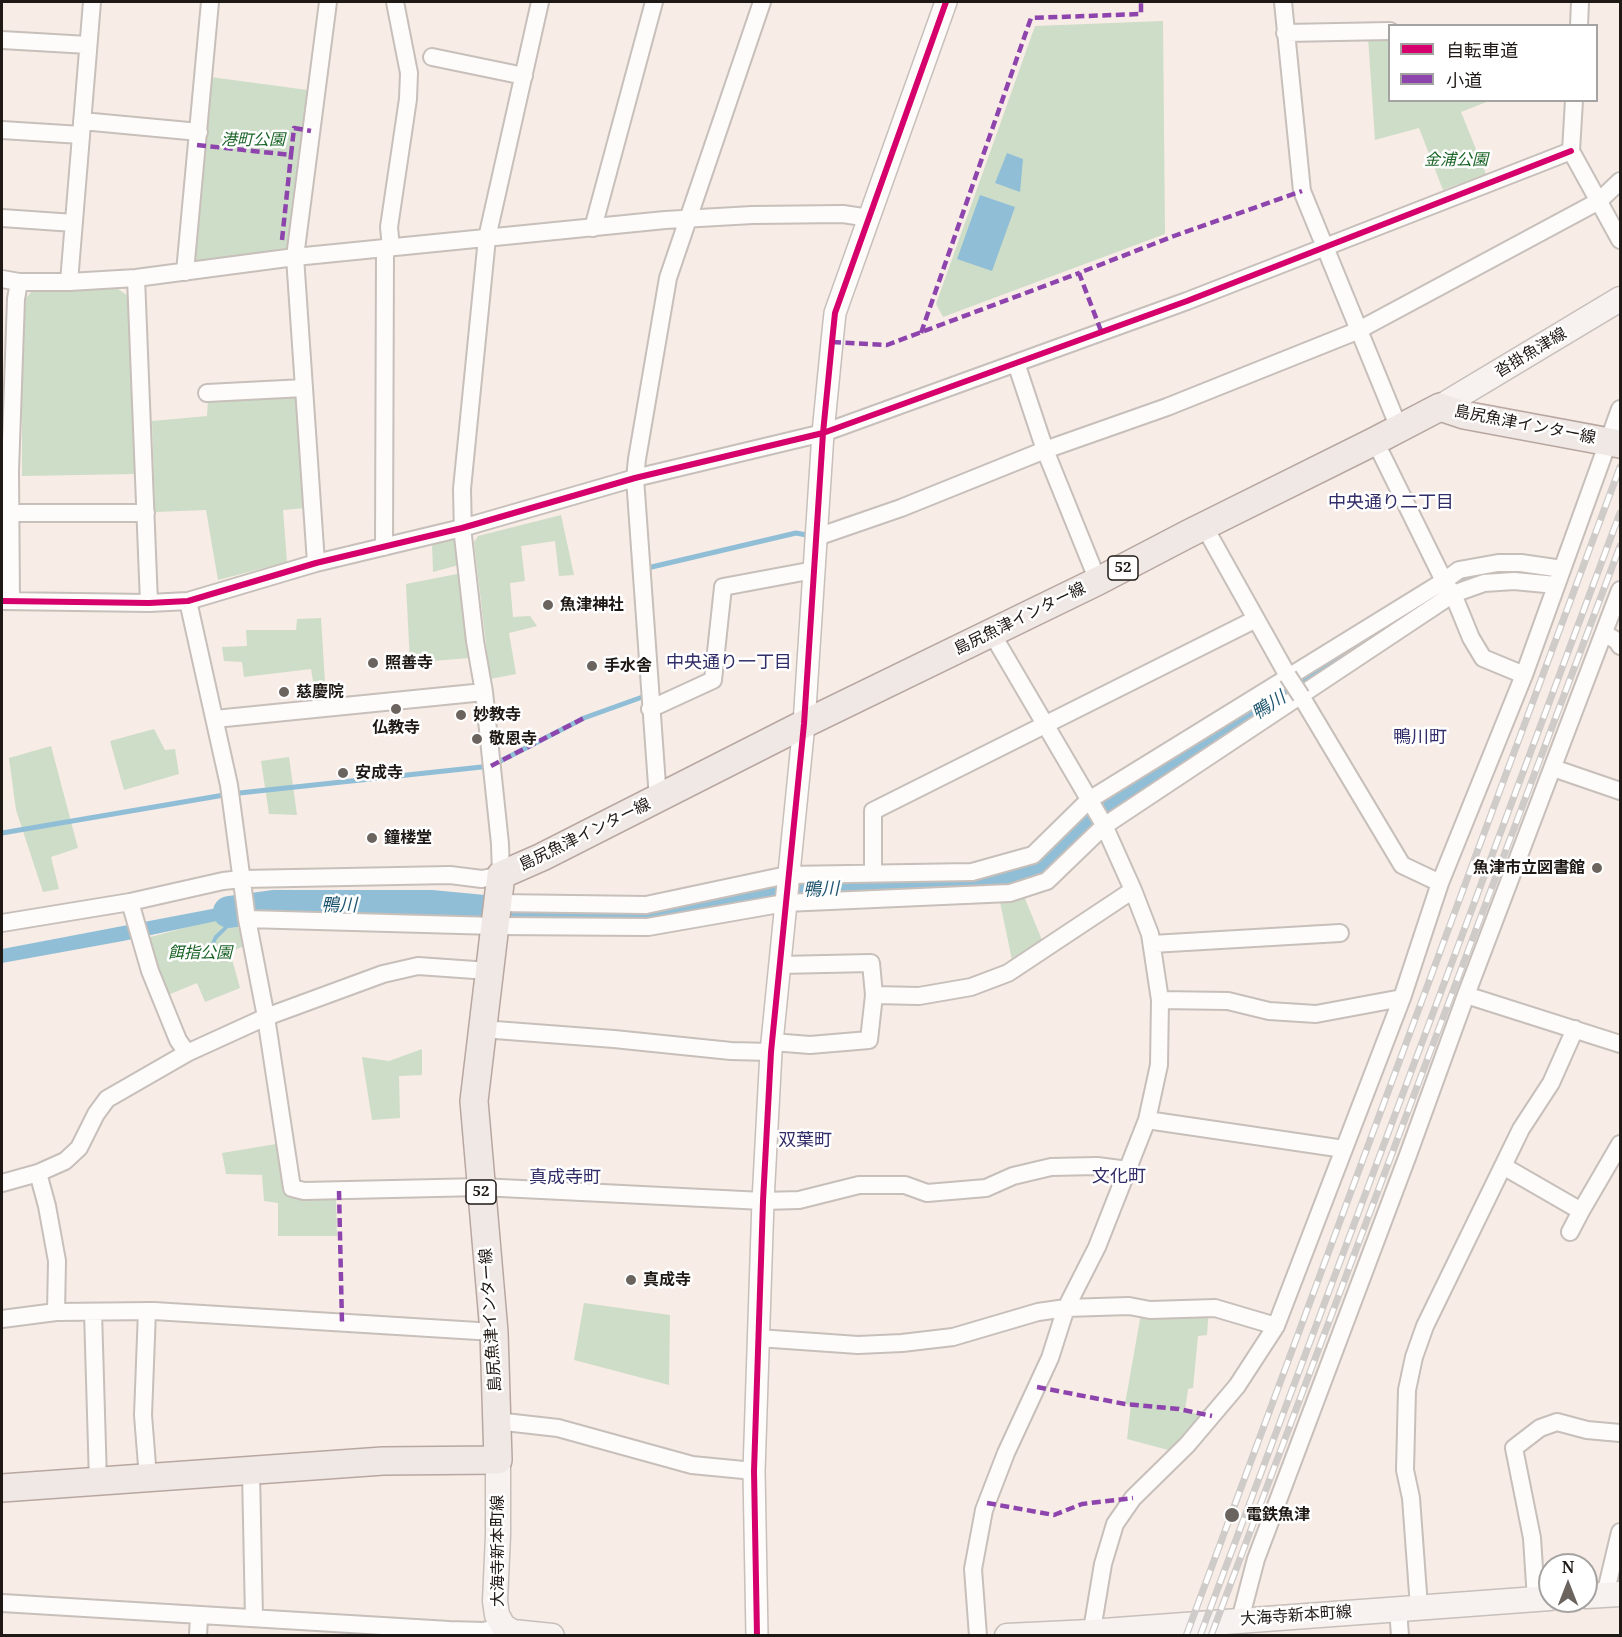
<!DOCTYPE html>
<meta charset="utf-8">
<style>
body{margin:0}
#map{position:relative;width:1622px;height:1637px;overflow:hidden;background:#f7ece6;font-family:"Noto Serif","Noto Sans JP",serif}
canvas{display:block}
.frame{position:absolute;inset:0;border:3px solid #1f1915;pointer-events:none}
.legend{position:absolute;left:1388px;top:24px;width:210px;height:78px;box-sizing:border-box;background:#fff;border:2px solid #a5a3a1;margin:0;padding:8px 10px;list-style:none;font-size:18px;color:#1f1915}
.legend li{display:flex;align-items:center;gap:12px;height:30px}
.legend b{width:30px;border:2px solid #a5a3a1}
.north{position:absolute;left:1538px;top:1553px;width:60px;height:60px;box-sizing:border-box;background:#fff;border:2px solid #a5a3a1;border-radius:50%;rotate:0deg;font-size:16px;font-weight:700;line-height:24px;text-align:center;color:#1f1915}
.north::after{content:'';display:block;margin:auto;width:21px;height:27px;background:#6b635e;clip-path:polygon(50% 0,100% 100%,50% 72%,0 100%)}
</style>
<div id="map">
<canvas width="1622" height="1637"></canvas>
<div class="frame"></div>
<ul class="legend">
<li><b style="height:8px;background:#d6006c"></b>自転車道</li>
<li><b style="height:8px;background:#8e44ad"></b>小道</li>
</ul>
<div class="north">N</div>
</div>
<script>
const g = document.querySelector('canvas').getContext('2d');
g.lineJoin = 'round';
function paint(path, color) { g.fillStyle = color; g.fill(path, 'evenodd'); }
const shape = rows => new Path2D(rows.map(r => 'M' + r).join(''));
function trace(path, color, width, dash) { g.strokeStyle = color; g.lineWidth = width; g.lineCap = dash ? 'butt' : 'round'; g.setLineDash(dash || []); g.stroke(path); }
function write(font, color, halo, rows, align = 'center') {
  g.font = font + ' "Noto Serif","Noto Sans JP",serif'; g.lineWidth = 5; g.setLineDash([]); g.textBaseline = 'middle'; g.strokeStyle = halo; g.fillStyle = color; for (const [text, x, y, turn = 0] of rows) {
    g.save(); g.translate(x, y); g.rotate((+turn || 0) * Math.PI / 180); g.textAlign = isNaN(turn) ? turn : align; if (halo) g.strokeText(text, 0, 0); g.fillText(text, 0, 0); g.restore();
  }
}
paint(shape([
 [1163,21,1165,234,943,317,936,304,1035,26],
 [1368,37,1389,37,1390,100,1489,101,1461,112,1486,174,1443,190,1419,128,1375,140],
 [203,76,315,91,295,257,185,272],
 [115,287,131,298,135,474,22,476,22,332,26,298,32,291],
 [299,394,306,508,283,510,287,562,218,580,206,510,155,512,152,421,207,416,208,400],
 [561,515,574,575,559,576,555,541,521,546,525,581,510,583,513,617,530,616,537,626,509,633,516,674,490,679,474,542,478,536],
 [463,536,466,563,433,572,432,543],
 [467,572,469,658,410,663,406,584],
 [321,618,326,699,316,700,311,669,244,677,242,662,224,661,222,647,247,646,246,630,296,630,297,619],
 [154,729,165,750,175,749,179,774,124,790,110,741],
 [51,746,78,848,51,857,59,889,43,892,16,810,9,758],
 [289,757,297,815,269,814,261,761],
 [1024,896,1044,945,1013,965,1000,902],
 [235,914,244,946,230,952,240,988,205,1002,197,983,168,995,147,938],
 [422,1049,422,1075,399,1076,400,1118,372,1120,362,1057,389,1061],
 [276,1144,286,1195,336,1196,337,1236,278,1236,278,1203,264,1201,262,1175,226,1174,222,1153],
 [584,1303,670,1315,669,1385,574,1360],
 [1209,1307,1207,1335,1198,1336,1193,1388,1188,1389,1185,1411,1164,1409,1212,1416,1179,1453,1127,1439,1131,1405,1125,1404,1142,1308]
]), '#ceddc7');
paint(shape([
 [1007,153,1023,159,1020,192,995,183],
 [980,195,1015,207,992,271,957,259],
 [277,904,242,914,217,939,211,954,200,957,200,952,209,949,214,936,235,917,123,941,2,963,2,949,233,905]
]), '#90bed6');
trace(shape([
 [643,569,796,533,812,536],
 [2,833,230,794,491,766,584,718,648,695]
]), '#90bed6', 5);
trace(shape([
 [1423,606,1464,580,1498,572,1518,572],
 [229,912,273,906,431,906,536,916,645,920,753,893,972,884,1019,878,1050,867,1117,804,1383,631]
]), '#90bed6', 32);
const minor = shape([
 [1283,2,1302,191,1399,428],
 [1579,26,1580,2],
 [1285,33,1390,31],
 [2,40,88,45],
 [432,57,524,76],
 [1574,100,1571,151,1620,240],
 [82,121,199,132],
 [2,130,81,135],
 [2,218,74,223],
 [593,228,654,2],
 [391,248,389,227,408,99,409,73,395,2],
 [185,272,210,2],
 [136,278,149,603],
 [2,279,19,282],
 [69,282,92,2],
 [1016,363,1045,450,1098,581],
 [207,393,304,388],
 [1375,441,1444,581,1453,594,1471,638,1483,658,1524,675],
 [10,513,146,513],
 [1204,526,1288,676],
 [817,537,901,508,1045,450,1167,407,1357,331,1599,201,1620,181],
 [384,547,385,249],
 [316,563,295,257,328,2],
 [11,600,10,471,16,299,19,282,69,282,136,278,295,257,665,220,752,215,843,214,869,218],
 [2,601,149,603,188,601,316,563,462,528,635,478,823,433,1187,301,1571,151],
 [188,601,229,785,247,919,266,1017,292,1188,304,1191,481,1187,763,1201,799,1200,859,1185,905,1185,927,1193,986,1188,1013,1176,1051,1167,1097,1166,1128,1170],
 [1604,633,1617,641,1620,646],
 [1301,696,1402,865,1440,883],
 [650,709,713,680,723,587,814,570],
 [215,719,484,692],
 [1553,768,1620,791],
 [658,799,635,478,637,459,668,278,762,2],
 [873,873,873,811,1256,619],
 [130,902,150,971,178,1040,187,1053],
 [498,903,646,905,787,875,972,872,1033,855,1089,800,1444,581,1459,570,1498,563,1521,563,1562,569],
 [247,919,495,926,648,927,785,903,1010,893,1047,881,1104,826,1453,594,1484,583,1514,581,1556,585],
 [2,923,130,902,223,881,242,879,450,875,482,879,501,875,500,844,484,692,475,641,463,536,462,489,487,238,540,2],
 [1152,944,1340,933],
 [779,965,871,963,874,995],
 [1466,995,1620,1044],
 [1160,1000,1228,1001,1269,1011,1316,1014,1402,998],
 [482,1029,614,1039,731,1051,771,1052],
 [772,1042,810,1045,869,1040,874,995,919,996,971,987,1008,973,1133,890],
 [1147,1120,1344,1149],
 [1503,1166,1581,1211,1570,1232],
 [38,1173,47,1206,57,1261,56,1312],
 [2,1183,38,1173,65,1161,79,1148,96,1114,107,1099,187,1053,266,1017,383,974,418,966,489,971],
 [1581,1211,1620,1144],
 [147,1311,143,1415,148,1478],
 [93,1312,98,1481],
 [2,1319,56,1312,154,1311,494,1332],
 [758,1338,858,1345,902,1343,953,1337,1038,1312,1066,1308,1129,1306,1150,1310,1215,1308,1276,1326],
 [496,1421,558,1428,692,1465,754,1471],
 [251,1472,254,1618],
 [1605,1595,1620,1532],
 [1536,1599,1532,1538,1514,1448,1540,1428,1557,1422,1587,1430,1620,1433],
 [2,1603,449,1630,484,1631,503,1626],
 [1419,1607,1411,1498,1405,1470,1407,1390,1414,1357,1425,1326,1503,1166,1521,1129,1551,1083,1575,1029],
 [1398,1609,1400,1636],
 [1240,1620,1256,1559,1408,1155,1466,995,1620,590],
 [198,1636,199,1616],
 [978,1636,973,1569,984,1510,1006,1453,1050,1358,1066,1308,1097,1247,1147,1120,1159,1065,1160,1000,1150,934,1133,890,1103,823,991,632],
 [1091,1636,1103,1564,1115,1524,1133,1498,1187,1445,1237,1386,1276,1326,1402,998,1440,883,1524,675,1620,409]
]);
const tertiary = shape([
 [757,1636,754,1471,763,1201,771,1052,804,724,823,433,832,342,835,313,946,2]
]);
const secondary = shape([
 [1440,407,1620,299],
 [498,1460,498,1535,495,1601,497,1615,503,1626,513,1632,552,1636],
 [1586,1596,1620,1594],
 [1007,1636,1090,1632,1550,1598]
]);
const primary = shape([
 [2,1488,383,1461,498,1460,494,1332,474,1101,501,875,542,857,804,724,1098,581,1188,534,1375,441,1440,407,1464,415,1620,444]
]);
trace(minor, '#c7bfba', 20);
trace(tertiary, '#c7bfba', 24);
trace(secondary, '#c7bfba', 27);
trace(primary, '#b8a7a0', 30);
trace(minor, '#fefcfb', 16);
trace(tertiary, '#fefcfb', 21);
trace(secondary, '#f7f2f0', 24);
trace(primary, '#f0e8e5', 27);
const rail = shape([
 [1186,1636,1620,467],
 [1200,1636,1620,513],
 [1211,1636,1620,546]
]);
trace(rail, '#cecbc9', 7);
trace(rail, '#fff', 4.5, [14]);
const minorBridge = shape([
 [1288,676,1301,696]
]);
trace(minorBridge, '#c7bfba', 20, []);
trace(minorBridge, '#fefcfb', 16);
trace(shape([
 [197,145,291,155,294,128,311,131],
 [282,240,291,155],
 [1101,331,1079,273,1174,236,1302,191],
 [921,333,1031,18,1141,14,1141,2],
 [832,342,887,345,1079,273],
 [491,766,584,718],
 [339,1191,342,1323],
 [1037,1387,1125,1404,1179,1409,1212,1416],
 [987,1503,1054,1515,1082,1504,1133,1498]
]), '#8e44ad', 4.5, [9, 4.5]);
trace(shape([
 [2,601,149,603,188,601,316,563,462,528,635,478,823,433,1187,301,1571,151],
 [757,1636,754,1471,763,1201,771,1052,804,724,823,433,832,342,835,313,946,2]
]), '#d6006c', 6);
for (const [x, y, r, color] of [
 [548,605,6,"#6b635e"],
 [373,663,6,"#6b635e"],
 [592,666,6,"#6b635e"],
 [284,692,6,"#6b635e"],
 [396,709,6,"#6b635e"],
 [461,715,6,"#6b635e"],
 [477,739,6,"#6b635e"],
 [343,773,6,"#6b635e"],
 [372,838,6,"#6b635e"],
 [1597,868,6,"#6b635e"],
 [631,1280,6,"#6b635e"],
 [1232,1515,8,"#6b635e"]
]) { const dot = new Path2D(); dot.arc(x, y, r, 0, 2 * Math.PI); g.fillStyle = color; g.fill(dot); trace(dot, '#fff', 2); }
for (const [x, y, w] of [
 [1123,568,30],
 [481,1192,30]
]) { const box = new Path2D(); box.roundRect(x - w / 2, y - 12, w, 24, 4.5); g.fillStyle = '#fff'; g.fill(box); trace(box, '#1f1915', 1.5); }
write('bold 15px', '#1f1915', null, [
 ["52",1123,568],
 ["52",481,1192]
]);
write('italic 16px', '#1b6527', '#fff', [
 ["港町公園",253,140],
 ["金浦公園",1456,160],
 ["餌指公園",200,953]
]);
write('16px', '#1f1915', '#fff', [
 ["沓掛魚津線",1531,353,-31],
 ["島尻魚津インター線",1525,425,11],
 ["島尻魚津インター線",1020,619,-26],
 ["島尻魚津インター線",585,835,-26],
 ["島尻魚津インター線",491,1320,-94],
 ["大海寺新本町線",498,1551,-90],
 ["大海寺新本町線",1296,1616,-4]
]);
write('bold 16px', '#1f1915', '#fff', [
 ["魚津神社",560,605],
 ["照善寺",385,663],
 ["手水舎",604,666],
 ["慈慶院",296,692],
 ["妙教寺",473,715],
 ["仏教寺",396,728,"center"],
 ["敬恩寺",489,739],
 ["安成寺",355,773],
 ["鐘楼堂",384,838],
 ["魚津市立図書館",1585,868,"right"],
 ["真成寺",643,1280],
 ["電鉄魚津",1246,1515]
], 'left');
write('18px', '#312d68', '#fff', [
 ["中央通り二丁目",1391,503],
 ["中央通り一丁目",729,663],
 ["鴨川町",1420,738],
 ["双葉町",805,1141],
 ["文化町",1119,1177],
 ["真成寺町",565,1178]
]);
write('italic 18px', '#1f5670', '#fff', [
 ["鴨川",1269,706,-33],
 ["鴨川",821,890,-2],
 ["鴨川",339,906]
]);
</script>
